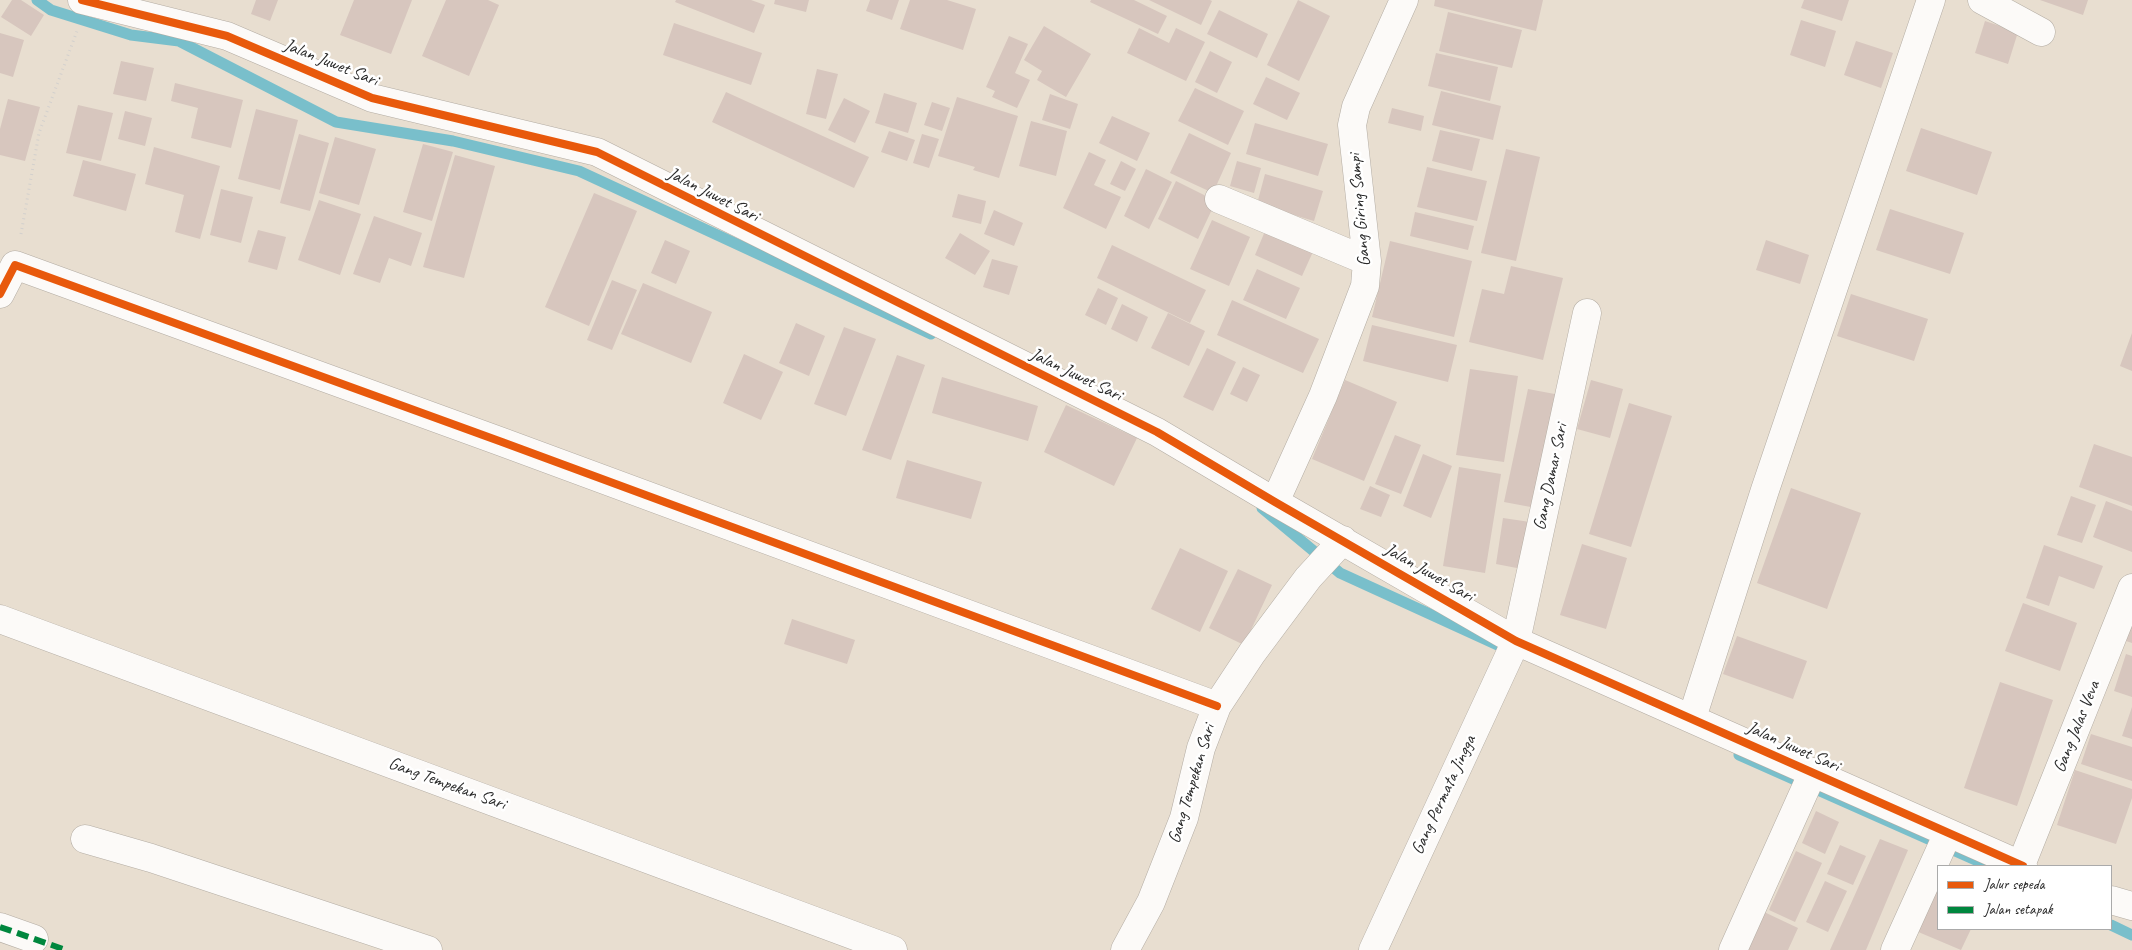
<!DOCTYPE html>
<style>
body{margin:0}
#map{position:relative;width:2132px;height:950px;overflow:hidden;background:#e8ded0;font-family:Caveat,sans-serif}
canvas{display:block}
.legend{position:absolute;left:1937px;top:865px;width:175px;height:65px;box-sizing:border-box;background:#fff;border:1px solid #aaa;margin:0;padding:6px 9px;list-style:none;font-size:15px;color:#2b2b2b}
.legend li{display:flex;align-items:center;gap:10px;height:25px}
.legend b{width:25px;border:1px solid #aaa}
</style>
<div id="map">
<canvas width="2132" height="950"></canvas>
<ul class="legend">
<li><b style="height:6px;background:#e8590c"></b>Jalur sepeda</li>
<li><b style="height:6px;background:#00873e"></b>Jalan setapak</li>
</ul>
</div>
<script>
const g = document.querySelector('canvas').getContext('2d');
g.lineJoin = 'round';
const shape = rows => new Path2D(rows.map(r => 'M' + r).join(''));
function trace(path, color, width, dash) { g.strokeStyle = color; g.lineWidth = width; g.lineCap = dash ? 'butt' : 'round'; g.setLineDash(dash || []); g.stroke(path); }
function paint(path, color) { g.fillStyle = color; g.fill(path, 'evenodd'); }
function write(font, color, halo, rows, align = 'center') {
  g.font = font + ' Caveat,sans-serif'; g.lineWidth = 5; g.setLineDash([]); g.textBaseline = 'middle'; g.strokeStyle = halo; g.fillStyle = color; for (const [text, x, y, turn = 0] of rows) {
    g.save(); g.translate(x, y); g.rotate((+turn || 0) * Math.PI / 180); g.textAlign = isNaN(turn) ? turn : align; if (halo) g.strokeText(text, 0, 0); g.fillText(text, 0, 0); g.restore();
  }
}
trace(shape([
 [37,0,51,10,131,35,179,41,336,122,453,141,579,171,931,334],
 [1262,508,1340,573,1502,647],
 [1739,755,1989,866],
 [2111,925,2132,935]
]), '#79bfcb', 11);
paint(shape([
 [12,0,21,0,44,15,31,36,1,17],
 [256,0,278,0,270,21,251,14],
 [354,0,412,0,391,54,340,35],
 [446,0,488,0,499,5,469,76,422,56],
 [676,0,751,0,765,5,754,33,675,2],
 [775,0,809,0,806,12,774,4],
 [870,0,899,0,892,20,866,11],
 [910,0,947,0,976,9,963,50,900,29],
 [1091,0,1134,0,1167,16,1158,34,1090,2],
 [1149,0,1210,0,1212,1,1201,25],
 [1298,0,1330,16,1299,81,1267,65],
 [1435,0,1543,0,1536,31,1434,6],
 [1804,0,1849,0,1842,21,1801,8],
 [2040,0,2088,0,2083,15],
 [1219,10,1268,34,1257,58,1207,34],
 [1448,12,1522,30,1512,68,1439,51],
 [1801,20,1836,31,1825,67,1790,55],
 [1985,21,2018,32,2008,64,1975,53],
 [674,23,762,53,751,85,663,55],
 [1044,26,1091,54,1066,97,1037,80,1042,71,1024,60],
 [1139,28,1169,43,1176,28,1205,42,1186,81,1127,53],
 [0,33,24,40,13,77,0,73],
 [1009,36,1028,44,1015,73,1030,80,1017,108,992,97,995,91,986,87],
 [1856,41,1893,53,1881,88,1844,75],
 [1210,51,1232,62,1217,93,1195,82],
 [1436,53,1498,67,1490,101,1428,86],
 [121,61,154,68,146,101,113,94],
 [817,69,838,74,826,119,806,114],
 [1266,77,1300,93,1287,120,1253,104],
 [175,83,243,100,231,148,191,138,198,108,171,101],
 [1195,88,1244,111,1228,145,1178,121],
 [1441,91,1501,106,1493,140,1432,125],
 [726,92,869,157,854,188,712,122],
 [884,93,917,103,908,133,875,123],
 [1050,94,1078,104,1070,129,1042,120],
 [957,97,1018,116,999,178,973,170,975,167,938,156],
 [844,98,870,111,855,143,828,130],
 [8,99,40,107,25,161,0,155,0,129],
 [932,102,950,108,942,131,924,125],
 [78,105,113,113,101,161,66,153],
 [1392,108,1424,116,1421,131,1388,123],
 [256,109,298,120,280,190,238,179],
 [125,111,152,118,145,146,118,139],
 [1112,116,1150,133,1137,161,1099,143],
 [1031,121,1067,131,1056,176,1019,166],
 [1255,123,1328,144,1318,176,1246,154],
 [1921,128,1992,152,1977,195,1906,171],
 [1440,130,1480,139,1472,171,1432,161],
 [889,131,915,140,907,161,881,152],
 [1189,133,1231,153,1213,193,1170,173],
 [299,134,329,143,310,211,280,203],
 [922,134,939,139,929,168,913,163],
 [335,137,376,149,359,205,319,193],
 [423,144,453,152,432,221,403,212],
 [154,147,220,166,200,239,175,232,184,195,145,184],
 [1506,149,1540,157,1516,261,1481,253],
 [1089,152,1106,160,1094,185,1121,197,1106,229,1063,208],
 [455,155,495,166,464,278,423,267],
 [83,160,136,174,126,211,73,196],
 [1121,161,1136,169,1125,191,1110,184],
 [1237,161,1261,168,1254,193,1230,186],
 [1427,167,1487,181,1477,221,1417,207],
 [1146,169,1172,182,1149,229,1124,216],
 [1265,174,1323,191,1314,221,1257,204],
 [1176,181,1216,201,1198,239,1158,219],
 [221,189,253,197,241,243,210,235],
 [594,193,637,211,589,326,545,307],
 [958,194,986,201,981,224,952,217],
 [319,200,361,214,340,275,298,260],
 [1890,209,1964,233,1950,274,1876,250],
 [994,210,1023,223,1014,246,984,234],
 [1415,212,1474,226,1468,250,1410,236],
 [374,216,422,233,411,266,389,258,380,283,353,274],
 [1212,220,1250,237,1229,286,1190,269],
 [1268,224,1316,245,1302,276,1255,255],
 [258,230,286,237,277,270,248,262],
 [960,233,990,251,975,275,945,258],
 [665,240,690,251,676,284,651,273],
 [1766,240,1809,255,1800,284,1756,270],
 [1390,241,1472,261,1454,337,1372,317],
 [1112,245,1206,290,1190,323,1097,278],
 [992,259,1018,266,1009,295,983,287],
 [1511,266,1563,278,1543,360,1469,342,1482,289,1504,294],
 [1257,269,1300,288,1286,319,1243,300],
 [612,280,637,290,612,350,587,340],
 [643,283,712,312,691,363,621,334],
 [1098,288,1118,298,1106,325,1085,315],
 [1851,294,1928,319,1914,361,1837,336],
 [1232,300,1319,339,1303,373,1217,335],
 [1122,304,1148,317,1137,342,1111,329],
 [1168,313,1205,331,1189,366,1151,348],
 [796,323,825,336,809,376,779,363],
 [1372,325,1457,345,1448,382,1363,361],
 [844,327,876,339,846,416,814,404],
 [2132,333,2132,371,2120,366],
 [1207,348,1236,362,1213,411,1183,397],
 [744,354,783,372,761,420,723,403],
 [897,355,925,365,891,460,862,450],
 [1243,367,1260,375,1247,402,1230,394],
 [1470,369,1518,376,1504,462,1456,455],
 [942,377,1038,406,1028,441,932,413],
 [1345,380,1397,402,1364,481,1312,459],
 [1591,380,1623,389,1610,438,1577,429],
 [1528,389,1560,395,1536,508,1504,502],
 [1629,403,1672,416,1631,547,1589,534],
 [1066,405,1137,438,1114,486,1044,452],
 [1395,435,1421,445,1401,494,1375,484],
 [2094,444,2132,457,2132,506,2079,487],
 [1423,454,1452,466,1431,518,1403,506],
 [907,460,982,482,971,519,896,498],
 [1459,467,1501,474,1485,573,1443,566],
 [1370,486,1390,495,1381,517,1360,509],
 [1791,488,1861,513,1827,609,1757,583],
 [2071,496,2096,505,2082,543,2057,535],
 [2106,501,2132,511,2132,552,2093,537],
 [1503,518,1530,522,1522,569,1496,564],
 [1582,544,1627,558,1606,629,1560,615],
 [2044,545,2103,566,2094,589,2059,576,2049,606,2026,598],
 [1180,548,1228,571,1200,632,1151,609],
 [1238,569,1272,585,1244,645,1209,628],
 [2023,603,2077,623,2060,671,2005,651],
 [792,619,855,640,847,664,784,644],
 [2132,624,2132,643,2126,641],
 [1737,636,1807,661,1793,699,1723,674],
 [2126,654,2132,656,2132,697,2114,691],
 [2000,682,2053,700,2017,806,1964,788],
 [2132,707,2132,739,2122,736],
 [2091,734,2132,747,2132,781,2081,764],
 [2075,770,2132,789,2132,798,2116,844,2057,825],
 [1816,811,1839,822,1825,854,1802,843],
 [1880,839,1908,850,1866,950,1830,950],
 [1840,845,1866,856,1853,885,1827,874],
 [1796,851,1822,863,1795,922,1769,910],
 [1825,881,1847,891,1828,932,1806,922],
 [1938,883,1938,929,1971,929,1961,950,1916,931],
 [1762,911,1798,928,1788,950,1745,950]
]), '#d7c6be');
const minor = shape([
 [82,0,227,36,372,98,597,152,1157,432,1275,502,1516,641,2023,866],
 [1982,0,2041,32],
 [1219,199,1367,261],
 [0,294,15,265,502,442,1217,706],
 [1275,502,1323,396,1365,286,1367,261,1352,125,1356,107,1404,0],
 [0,619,893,950],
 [1692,718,1765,490,1931,0],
 [85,839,151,858,428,950],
 [2021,865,2132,588],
 [2111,900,2132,906],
 [0,927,34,939],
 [1125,950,1151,902,1184,818,1201,748,1217,706,1252,653,1308,578,1343,540],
 [1373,950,1516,641,1587,313],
 [1733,950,1813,772],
 [1895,950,1948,833]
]);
trace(minor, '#b3aca3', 29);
trace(shape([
 [21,234,39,133,77,31]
]), '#d3d0cd', 3, [1, 4]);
trace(minor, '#fcfaf8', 28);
trace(shape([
 [0,927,66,950]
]), '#00873e', 6, [12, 6]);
trace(shape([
 [82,0,227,36,372,98,597,152,1157,432,1275,502,1516,641,2023,866],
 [0,294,15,265,502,442,1217,706]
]), '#e8590c', 8);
write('18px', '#2b2b2b', '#fff', [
 ["Jalan Juwet Sari",331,63,22],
 ["Jalan Juwet Sari",713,195,27],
 ["Gang Giring Sampi",1360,210,-95],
 ["Jalan Juwet Sari",1076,375,26],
 ["Gang Damar Sari",1551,477,-78],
 ["Jalan Juwet Sari",1429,573,30],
 ["Gang Jalas Veva",2077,727,-68],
 ["Jalan Juwet Sari",1793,747,24],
 ["Gang Tempekan Sari",447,784,20],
 ["Gang Tempekan Sari",1192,784,-73],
 ["Gang Permata Jingga",1444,795,-65]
]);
</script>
